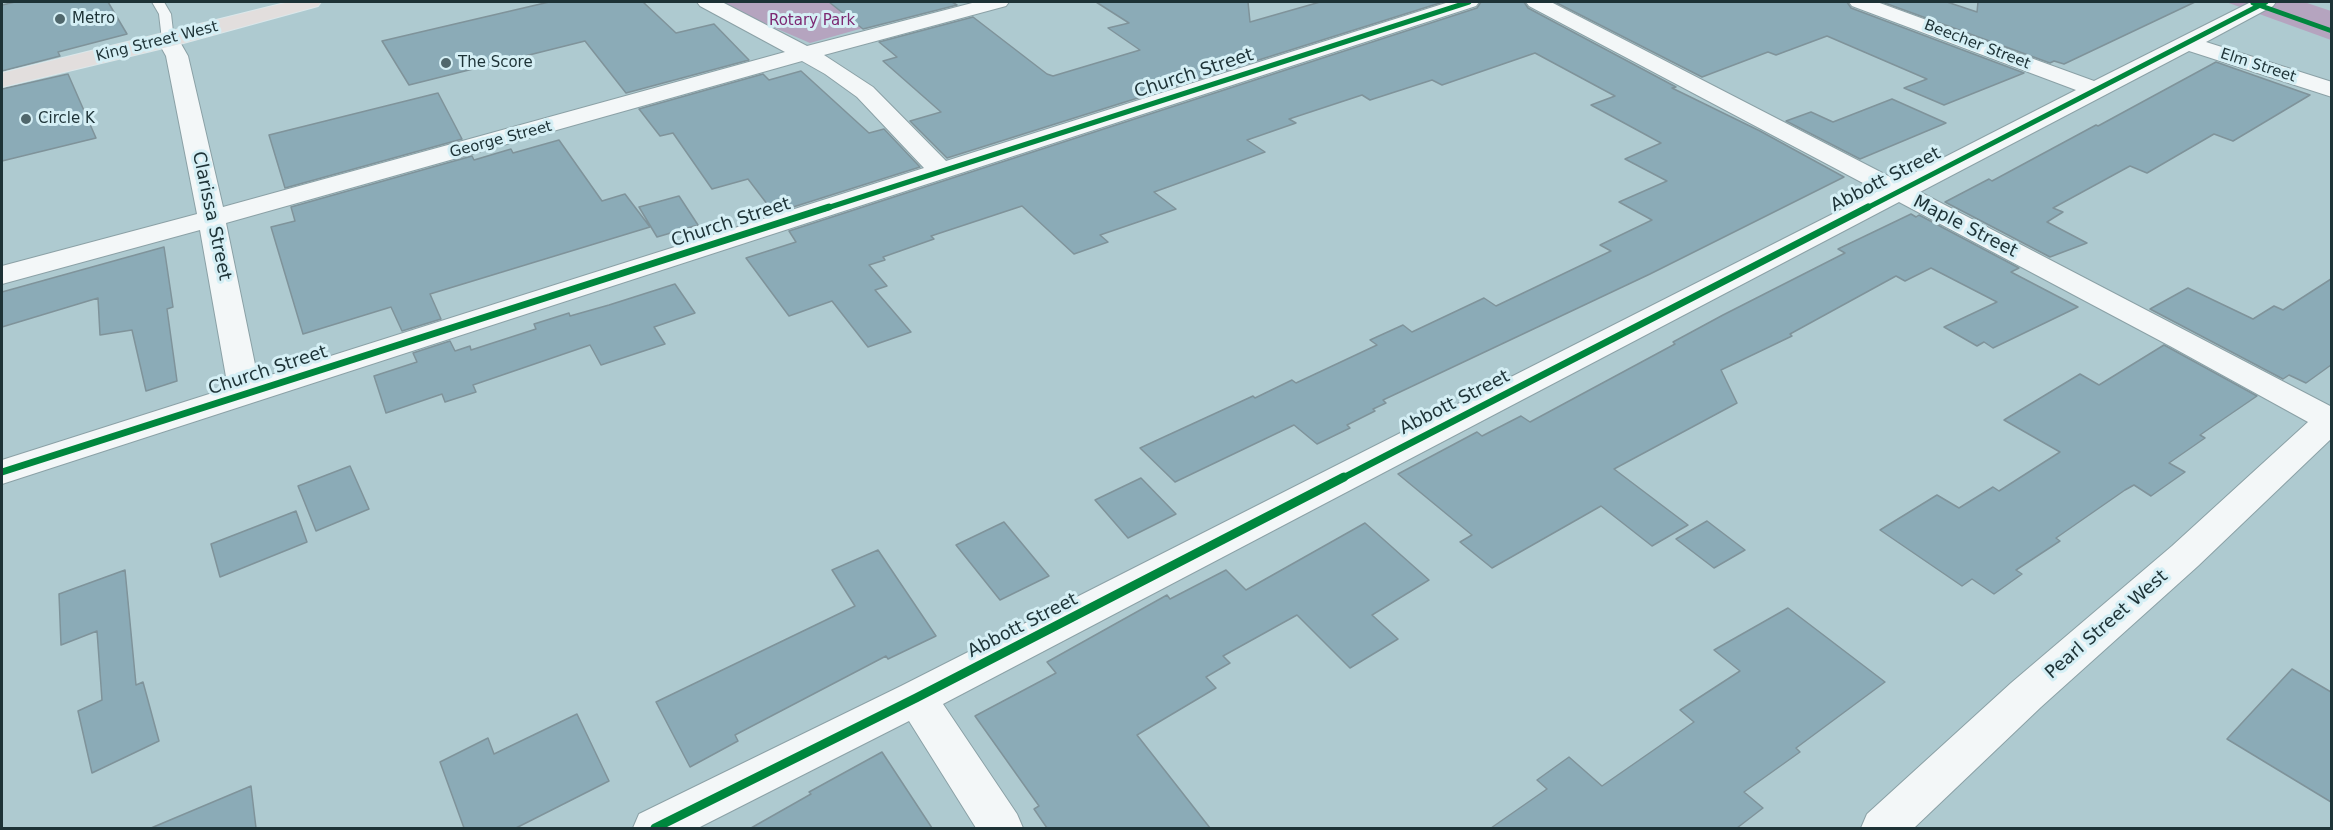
<!DOCTYPE html>
<style>
body{margin:0}
#map{position:relative;width:2333px;height:830px;overflow:hidden;background:#aecad0;font-family:"DejaVu Sans",sans-serif}
canvas{display:block}
.frame{position:absolute;inset:0;border:3px solid #1d3236;pointer-events:none}
</style>
<div id="map">
<canvas width="2333" height="830"></canvas>
<div class="frame"></div>
</div>
<script>
const g = document.querySelector('canvas').getContext('2d');
g.lineJoin = 'round';
function paint(path, color) { g.fillStyle = color; g.fill(path, 'evenodd'); }
const shape = rows => new Path2D(rows.map(r => 'M' + r).join(''));
function trace(path, color, width, dash) { g.strokeStyle = color; g.lineWidth = width; g.lineCap = dash ? 'butt' : 'round'; g.setLineDash(dash || []); g.stroke(path); }
function write(font, color, halo, rows, align = 'center') {
  g.font = font + ' "DejaVu Sans",sans-serif'; g.lineWidth = 6; g.setLineDash([]); g.textBaseline = 'middle'; g.strokeStyle = halo; g.fillStyle = color; for (const [text, x, y, turn = 0] of rows) {
    g.save(); g.translate(x, y); g.rotate((+turn || 0) * Math.PI / 180); g.textAlign = isNaN(turn) ? turn : align; if (halo) g.strokeText(text, 0, 0); g.fillText(text, 0, 0); g.restore();
  }
}
paint(shape([
 [715,2,955,2,810,43],
 [2226,2,2304,2,2331,11,2331,40]
]), '#b5a4bf');
const building = shape([
 [15,2,108,2,127,34,58,52,60,56,2,71,2,5,15,2],
 [549,2,643,2,676,33,714,24,749,60,626,93,585,41,409,85,382,41,549,2],
 [829,2,952,2,957,5,863,29,829,2],
 [1096,2,1248,2,1250,22,1320,2,1443,2,947,158,910,121,941,112,883,61,897,57,879,42,973,17,1047,74,1053,76,1140,50,1108,28,1129,23,1096,2],
 [1481,2,1524,2,1528,8,1676,87,1672,88,1760,131,1844,177,1650,274,1383,400,1386,403,1373,409,1375,411,1347,425,1350,428,1317,444,1294,425,1175,482,1140,448,1253,396,1255,398,1292,380,1296,383,1377,345,1370,340,1403,325,1412,332,1484,298,1496,306,1611,251,1600,245,1652,220,1619,202,1667,181,1625,159,1661,143,1591,105,1615,96,1535,53,1442,85,1432,80,1370,100,1362,95,1289,119,1296,123,1247,140,1265,152,1154,192,1176,209,1100,235,1108,242,1074,254,1022,206,931,236,934,239,883,257,885,260,869,265,887,286,875,290,911,332,868,347,832,301,789,316,746,258,796,242,789,231,1477,8,1481,2],
 [1555,2,1847,2,1851,8,2024,73,1944,105,1904,88,1927,79,1827,36,1776,55,1768,52,1702,77,1555,2],
 [1882,2,1947,2,1977,12,1978,2,2195,2,2064,64,2054,61,2050,63,1882,2],
 [2216,62,2310,95,2233,141,2214,134,2147,173,2130,166,2053,208,2063,212,2047,222,2087,243,2050,257,1945,202,1989,179,1992,181,2096,125,2098,126,2216,62],
 [801,71,869,133,884,129,920,167,774,213,748,179,712,189,673,133,660,136,639,109,763,74,769,80,801,71],
 [68,74,96,138,2,161,2,89,68,74],
 [438,93,462,139,285,188,269,135,438,93],
 [1892,99,1946,123,1860,159,1786,121,1811,112,1833,122,1892,99],
 [559,140,602,201,625,194,650,227,430,294,441,319,402,331,391,307,303,334,271,227,295,221,291,207,472,156,474,160,511,149,513,153,559,140],
 [679,196,698,225,657,237,639,207,679,196],
 [1911,214,1916,217,1919,215,2019,268,2011,272,2078,307,1993,348,1984,342,1977,346,1944,327,1997,302,1931,268,1905,281,1896,276,1790,334,1792,336,1721,370,1737,403,1614,469,1688,525,1652,546,1601,506,1492,568,1460,542,1472,535,1398,474,1477,432,1482,436,1521,416,1530,422,1675,344,1673,342,1723,315,1845,253,1838,249,1911,214],
 [164,247,173,307,167,309,177,381,146,391,132,330,100,335,98,298,2,327,2,292,164,247],
 [2331,279,2331,365,2306,383,2289,375,2283,379,2150,309,2188,288,2253,319,2274,306,2283,310,2331,279],
 [675,284,695,313,654,327,665,344,601,365,590,345,473,385,476,392,445,402,442,394,386,413,374,376,417,362,413,353,450,341,455,351,470,346,471,350,536,329,534,324,569,313,570,316,609,305,675,284],
 [2164,345,2257,396,2200,435,2205,438,2169,463,2185,472,2151,496,2134,485,2125,490,2056,538,2060,541,2016,570,2022,574,1994,594,1972,579,1962,586,1880,530,1937,495,1959,508,1993,487,1999,491,2060,452,2004,420,2080,374,2099,385,2164,345],
 [350,466,369,509,316,531,298,486,350,466],
 [1141,478,1176,514,1128,538,1095,500,1141,478],
 [296,511,307,542,220,577,211,544,296,511],
 [1707,521,1745,550,1714,568,1676,539,1707,521],
 [1004,522,1049,576,1000,600,956,545,1004,522],
 [1365,523,1429,580,1372,615,1398,639,1350,668,1297,615,1223,656,1230,663,1206,677,1216,688,1137,735,1210,828,1047,828,1034,809,1039,806,975,716,1056,673,1047,662,1167,595,1170,599,1226,570,1246,590,1365,523],
 [878,550,936,636,888,659,886,656,735,735,738,741,690,767,656,702,855,606,832,570,878,550],
 [125,570,136,685,143,682,159,741,92,773,78,711,102,700,97,631,61,645,59,594,125,570],
 [1788,608,1885,682,1796,748,1800,752,1744,792,1763,808,1737,828,1491,828,1547,789,1537,780,1569,757,1602,786,1694,722,1680,710,1740,671,1714,650,1788,608],
 [2292,669,2331,692,2331,802,2227,739,2292,669],
 [577,714,609,781,516,828,464,828,440,762,488,738,494,754,577,714],
 [882,752,932,828,751,828,811,794,809,792,882,752],
 [251,786,256,828,151,828,251,786]
]);
paint(building, '#8babb7');
trace(building, '#7f939a', 1.5);
const service = shape([
 [152,2,164,2,171,14,174,40,173,43,168,44,162,40,159,14,152,2]
]);
const minor = shape([
 [697,2,722,2,807,46,976,2,1009,2,1006,6,824,55,873,87,946,161,1449,2,1479,2,1476,6,2,484,2,460,228,388,200,230,2,284,2,266,197,214,166,56,157,40,160,35,168,33,176,35,188,56,223,207,785,52,700,6,697,2],
 [802,61,825,74,857,97,924,168,258,379,226,223,802,61],
 [1526,2,1551,2,1898,181,2076,90,1852,6,1849,2,1877,2,2094,81,2251,2,2276,2,2273,6,2206,42,2332,82,2332,97,2189,51,1920,192,2332,407,2332,438,2198,566,2041,707,1914,828,1861,828,1867,814,2011,683,2172,546,2308,422,2170,346,1899,202,943,704,1017,814,1023,828,976,828,909,721,698,828,633,828,639,814,901,686,1878,191,1529,6,1526,2]
]);
const primary = shape([
 [289,2,321,2,318,6,176,45,2,87,2,73,289,2]
]);
trace(service, '#8ba1a6', 2);
trace(minor, '#8ba1a6', 2);
trace(primary, '#dbe7ea', 2);
paint(service, '#f3f7f8');
paint(minor, '#f3f7f8');
paint(primary, '#e2dedd');
trace(shape([
 [2253,3,2332,31],
 [824,209,1469,2],
 [1865,209,2266,2]
]), '#00873e', 5);
trace(shape([
 [2,472,829,207],
 [1341,479,1868,207]
]), '#00873e', 7);
trace(shape([
 [655,828,916,698,1344,477]
]), '#00873e', 9);
for (const [x, y, r, color] of [
 [60,19,6,"#50676c"],
 [446,63,6,"#50676c"],
 [26,119,6,"#50676c"]
]) { const dot = new Path2D(); dot.arc(x, y, r, 0, 2 * Math.PI); g.fillStyle = color; g.fill(dot); trace(dot, '#d5eff5', 2); }
write('15px', '#1d3236', '#d5eff5', [
 ["Metro",72,19],
 ["The Score",458,63],
 ["Circle K",38,119]
], 'left');
write('15px', '#7d2872', '#d5eff5', [
 ["Rotary Park",812,21]
]);
write('15px', '#1d3236', '#d5eff5', [
 ["King Street West",157,42,-14],
 ["Beecher Street",1977,45,21],
 ["Elm Street",2258,66,18],
 ["George Street",501,140,-15]
]);
write('18px', '#1d3236', '#d5eff5', [
 ["Church Street",1194,74,-18],
 ["Abbott Street",1886,180,-27],
 ["Clarissa Street",211,216,78],
 ["Church Street",731,223,-18],
 ["Maple Street",1965,227,27],
 ["Church Street",268,371,-18],
 ["Abbott Street",1455,403,-27],
 ["Pearl Street West",2107,625,-41],
 ["Abbott Street",1023,626,-27]
]);
</script>
